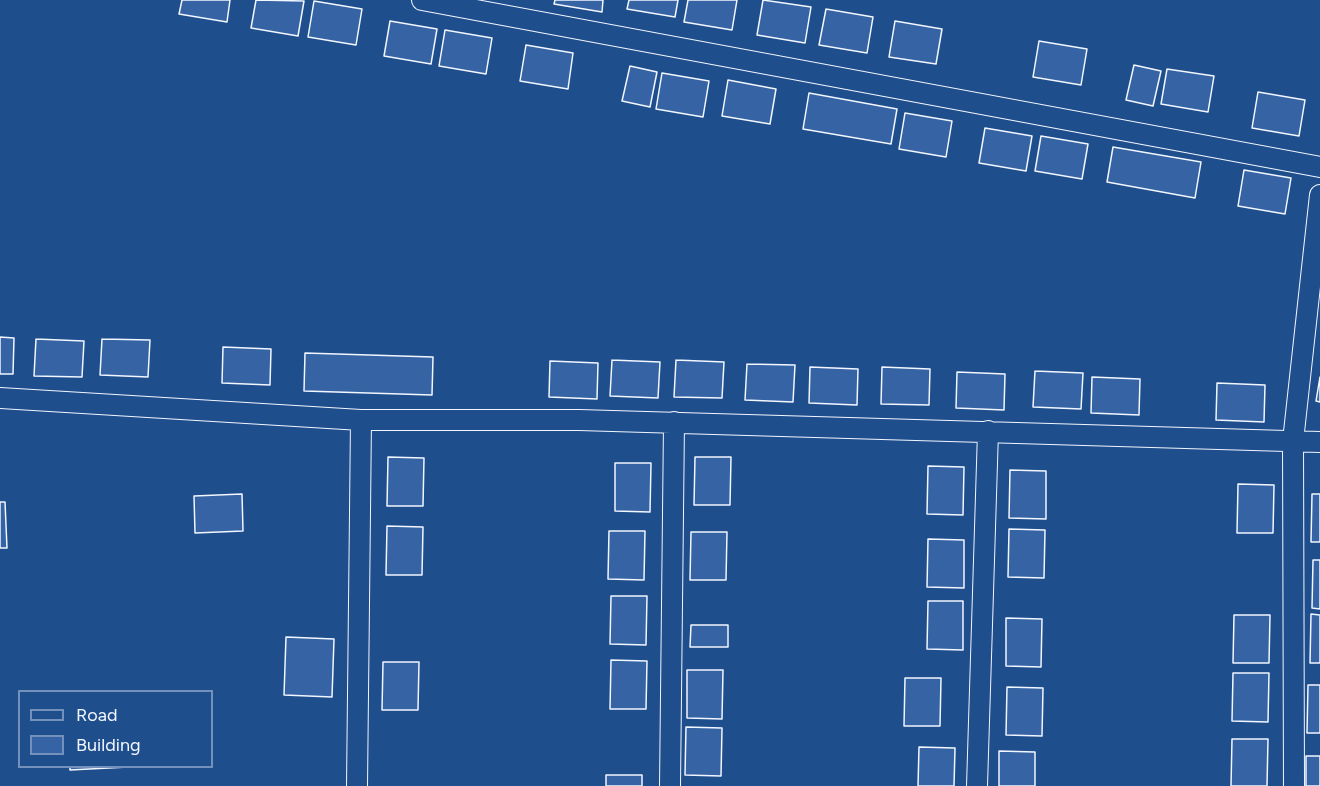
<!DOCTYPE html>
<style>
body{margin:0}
#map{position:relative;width:1320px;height:786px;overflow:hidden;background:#1f4e8c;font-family:Figtree,sans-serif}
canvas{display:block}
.legend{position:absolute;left:18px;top:690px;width:195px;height:78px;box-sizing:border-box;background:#1f4e8c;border:2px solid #7391ba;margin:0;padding:8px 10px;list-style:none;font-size:18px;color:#f2f6ff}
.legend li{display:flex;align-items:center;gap:12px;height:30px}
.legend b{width:30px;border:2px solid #7391ba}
</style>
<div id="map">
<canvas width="1320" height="786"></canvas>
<ul class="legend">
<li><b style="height:8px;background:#1f4e8c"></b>Road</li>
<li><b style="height:16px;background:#3563a3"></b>Building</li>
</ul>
</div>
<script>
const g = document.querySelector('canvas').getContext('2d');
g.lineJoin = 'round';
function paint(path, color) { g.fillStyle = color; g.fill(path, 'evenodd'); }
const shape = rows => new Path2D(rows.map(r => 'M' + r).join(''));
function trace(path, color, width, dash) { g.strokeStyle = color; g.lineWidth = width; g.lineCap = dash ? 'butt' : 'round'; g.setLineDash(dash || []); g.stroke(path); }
const building = shape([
 [182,0,230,0,227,22,179,14,182,0],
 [256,0,304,1,298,36,251,28,256,0],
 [555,0,603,0,602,12,554,4,555,0],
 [629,0,678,0,675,17,627,9,629,0],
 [688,0,737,0,732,30,684,22,688,0],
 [763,0,811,7,805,43,757,35,763,0],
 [314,1,362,9,356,45,308,37,314,1],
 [826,9,873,17,867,53,819,45,826,9],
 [390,21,437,29,431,64,384,56,390,21],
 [895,21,942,29,936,64,889,57,895,21],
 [445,30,492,38,486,74,439,66,445,30],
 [1039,41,1087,49,1081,85,1033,77,1039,41],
 [526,45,573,53,568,89,520,81,526,45],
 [1134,65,1161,71,1153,106,1126,100,1134,65],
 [630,66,657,72,650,107,622,101,630,66],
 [1167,69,1214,76,1208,112,1161,104,1167,69],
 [662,73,709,81,703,117,656,109,662,73],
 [728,80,776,89,770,124,722,116,728,80],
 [1258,92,1305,100,1299,136,1252,128,1258,92],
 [809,93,897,109,891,144,803,129,809,93],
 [905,113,952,121,946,157,899,149,905,113],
 [985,128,1032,136,1026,171,979,163,985,128],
 [1041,136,1088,144,1082,179,1035,171,1041,136],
 [1113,147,1201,162,1195,198,1107,182,1113,147],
 [1244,170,1291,178,1285,214,1238,206,1244,170],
 [0,337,14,338,13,374,0,374,0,337],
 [36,339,84,341,82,377,34,376,36,339],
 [102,339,150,340,148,377,100,375,102,339],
 [223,347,271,349,270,385,222,383,223,347],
 [305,353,433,357,432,395,304,391,305,353],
 [612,360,660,362,658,398,610,396,612,360],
 [676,360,724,362,722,398,674,397,676,360],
 [550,361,598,363,597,399,549,397,550,361],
 [747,364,795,365,793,402,745,400,747,364],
 [810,367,858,369,857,405,809,403,810,367],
 [882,367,930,369,929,405,881,404,882,367],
 [1035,371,1083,373,1081,409,1033,407,1035,371],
 [957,372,1005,374,1004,410,956,408,957,372],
 [1092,377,1140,379,1139,415,1091,413,1092,377],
 [1320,377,1320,402,1316,401,1320,377],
 [1217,383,1265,385,1264,422,1216,420,1217,383],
 [388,457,424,458,423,506,387,506,388,457],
 [695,457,731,457,730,505,694,505,695,457],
 [615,463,651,463,650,512,615,511,615,463],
 [928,466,964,467,963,515,927,514,928,466],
 [1010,470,1046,471,1046,519,1009,518,1010,470],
 [1238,484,1274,485,1273,533,1237,533,1238,484],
 [242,494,243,531,195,533,194,496,242,494],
 [1312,494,1320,494,1320,542,1311,542,1312,494],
 [0,502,5,502,7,548,0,548,0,502],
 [387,526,423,527,422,575,386,575,387,526],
 [1009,529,1045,530,1044,578,1008,577,1009,529],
 [609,531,645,531,644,580,608,579,609,531],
 [691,532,727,532,726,580,690,580,691,532],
 [928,539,964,540,964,588,927,587,928,539],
 [1313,560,1320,560,1320,609,1312,608,1313,560],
 [611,596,647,596,646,645,610,644,611,596],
 [928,601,963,601,963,650,927,649,928,601],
 [1311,614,1320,615,1320,663,1310,663,1311,614],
 [1234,615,1270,615,1269,663,1233,663,1234,615],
 [1006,618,1042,619,1041,667,1006,666,1006,618],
 [691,625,728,625,728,647,690,647,691,625],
 [286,637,334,639,332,697,284,695,286,637],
 [611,660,647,661,646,709,610,709,611,660],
 [383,662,419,662,418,710,382,710,383,662],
 [687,670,723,670,722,719,687,718,687,670],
 [1233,673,1269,673,1268,722,1232,721,1233,673],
 [905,678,941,678,940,726,904,726,905,678],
 [1308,685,1320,685,1320,733,1307,733,1308,685],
 [1007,687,1043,688,1042,736,1006,735,1007,687],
 [686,727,722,728,721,776,685,775,686,727],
 [1232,739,1268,739,1267,786,1231,786,1232,739],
 [919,747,955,748,954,786,918,786,919,747],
 [999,751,1035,752,1035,786,999,786,999,751],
 [1306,756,1320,756,1320,786,1306,786,1306,756],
 [70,766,128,766,128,767,70,770,70,766],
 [606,775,642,775,642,786,606,786,606,775]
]);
paint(building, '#3563a3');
trace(building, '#f2f6ff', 1.5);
const minor = shape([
 [422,0,1320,167],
 [0,398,361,420,579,420,1320,442],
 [357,786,361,420],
 [670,786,674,422],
 [977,786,988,431],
 [1294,786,1293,441,1320,195]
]);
trace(minor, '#f2f6ff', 22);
trace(minor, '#1f4e8c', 20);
</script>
